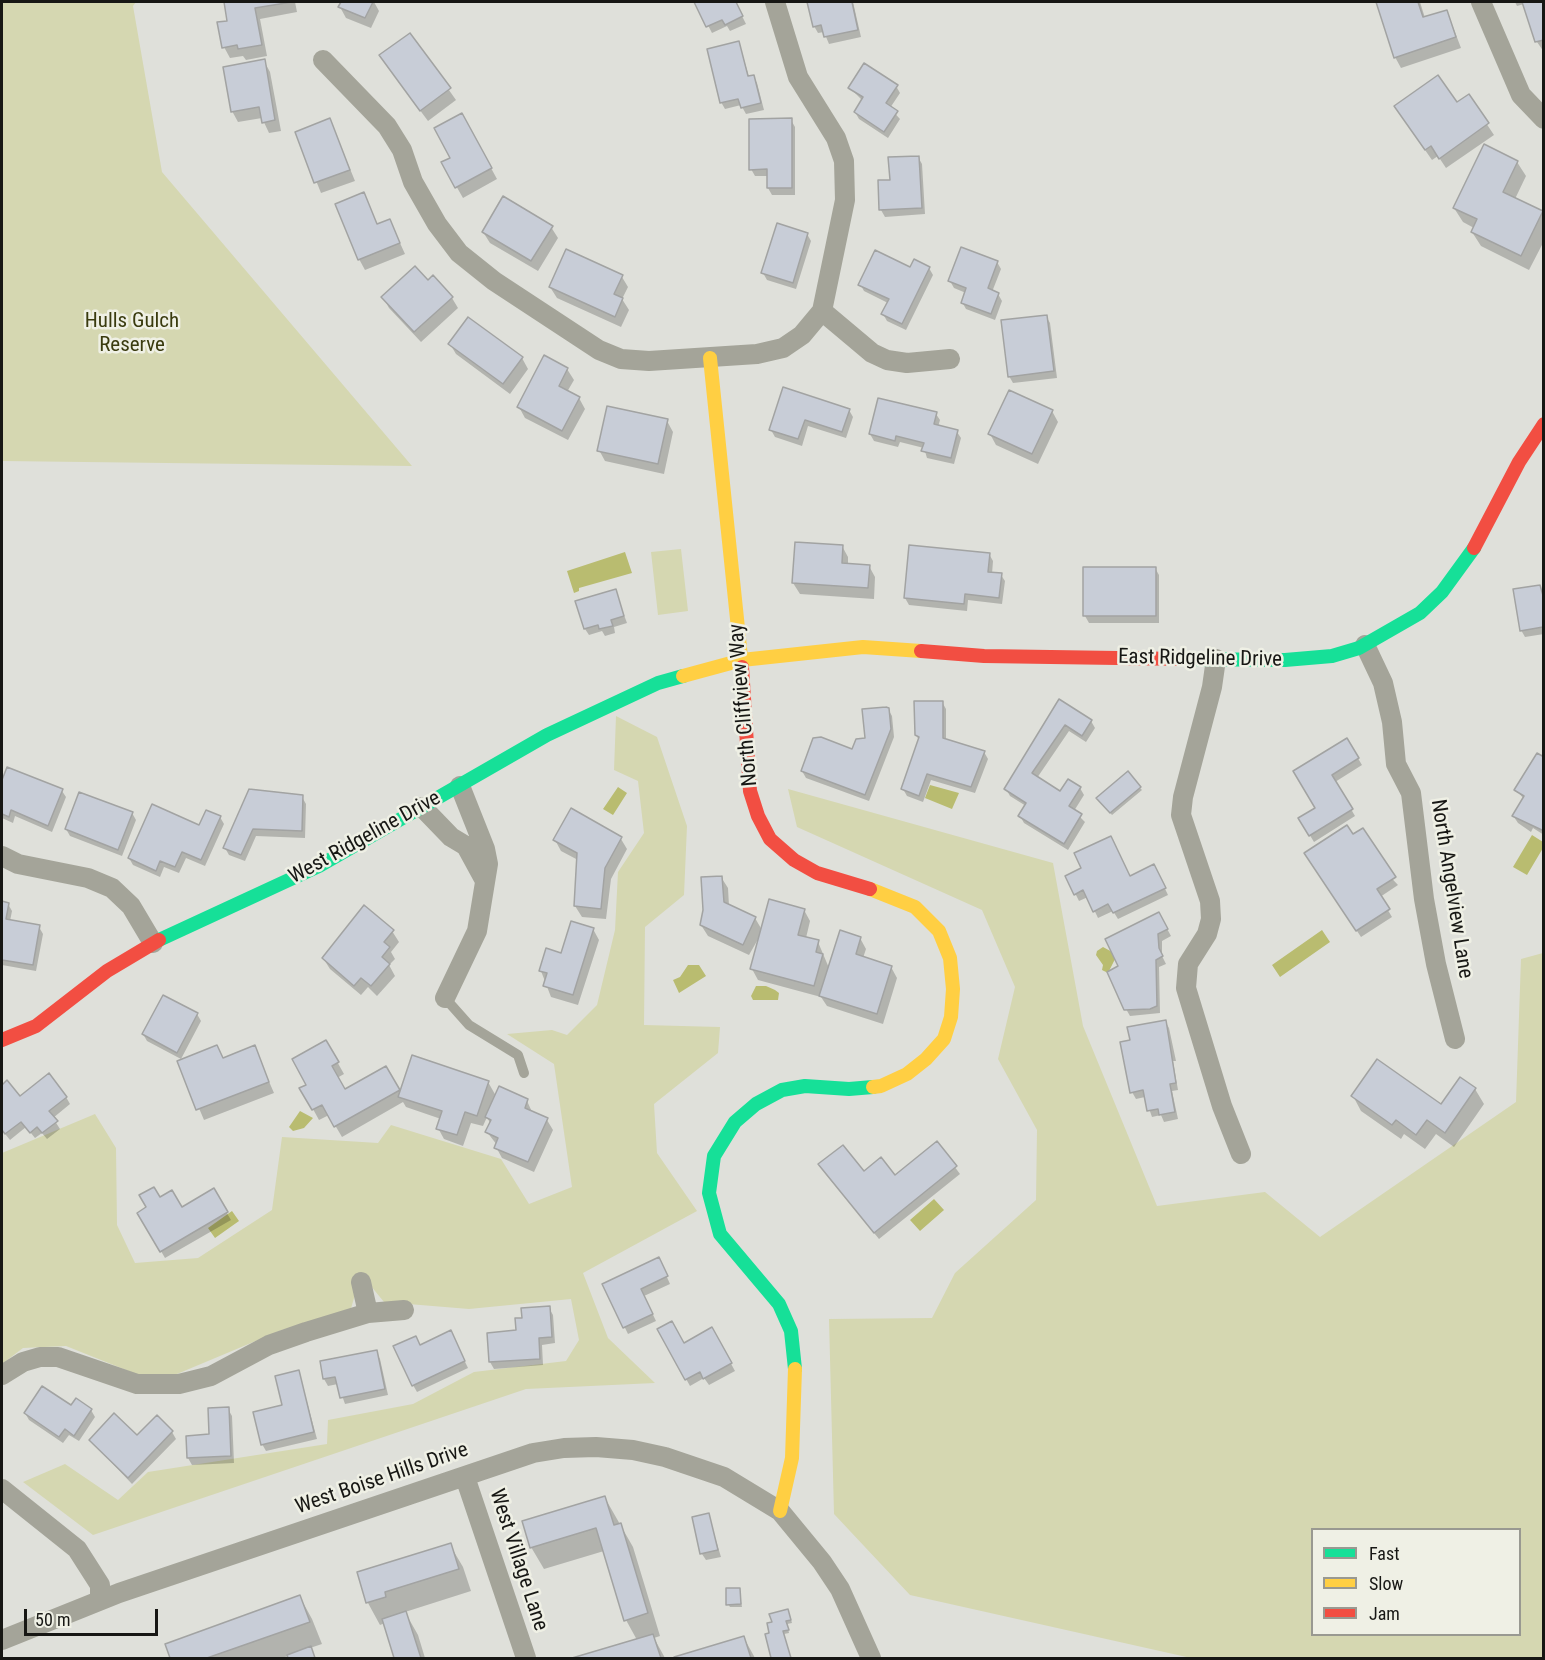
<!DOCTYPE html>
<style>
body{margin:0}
#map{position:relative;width:1545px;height:1660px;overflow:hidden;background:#dfe0da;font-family:"Roboto Condensed",sans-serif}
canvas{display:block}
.frame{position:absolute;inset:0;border:3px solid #171714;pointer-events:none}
.legend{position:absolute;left:1311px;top:1528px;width:210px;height:108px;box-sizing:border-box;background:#eff0e5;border:2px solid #999991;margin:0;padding:8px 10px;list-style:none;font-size:18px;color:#171714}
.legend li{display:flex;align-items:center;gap:12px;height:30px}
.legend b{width:30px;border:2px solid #999991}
.scale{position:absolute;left:24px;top:1609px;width:134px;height:27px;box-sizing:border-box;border:3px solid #171714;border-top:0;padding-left:8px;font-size:18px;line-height:21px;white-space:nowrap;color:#171714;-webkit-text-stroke:4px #eff0e5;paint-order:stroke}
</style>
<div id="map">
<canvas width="1545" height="1660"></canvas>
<div class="frame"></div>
<ul class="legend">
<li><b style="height:8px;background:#16e098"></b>Fast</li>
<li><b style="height:8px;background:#ffcf43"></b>Slow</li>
<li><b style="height:8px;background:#f24e42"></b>Jam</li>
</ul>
<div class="scale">50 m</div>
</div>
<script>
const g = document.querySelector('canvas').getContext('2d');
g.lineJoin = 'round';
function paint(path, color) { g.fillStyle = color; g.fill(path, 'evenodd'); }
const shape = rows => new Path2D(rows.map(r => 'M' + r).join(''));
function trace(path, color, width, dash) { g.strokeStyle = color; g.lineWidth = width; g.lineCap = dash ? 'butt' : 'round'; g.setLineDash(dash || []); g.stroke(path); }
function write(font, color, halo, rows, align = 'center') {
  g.font = font + ' "Roboto Condensed",sans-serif'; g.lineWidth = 5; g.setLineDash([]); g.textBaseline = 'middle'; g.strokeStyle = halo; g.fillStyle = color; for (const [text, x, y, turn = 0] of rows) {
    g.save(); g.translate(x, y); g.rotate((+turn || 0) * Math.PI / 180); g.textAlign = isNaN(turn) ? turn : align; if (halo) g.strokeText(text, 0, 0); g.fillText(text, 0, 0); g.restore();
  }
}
paint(shape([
 [2,2,136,2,133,6,162,172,412,466,2,461],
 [681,549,688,611,658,615,651,552],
 [616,716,657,737,687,826,684,895,645,927,644,1025,720,1027,718,1053,654,1104,657,1153,697,1211,583,1273,608,1338,655,1383,526,1389,93,1535,23,1482,65,1464,118,1500,148,1472,327,1444,328,1420,413,1404,474,1372,566,1361,579,1340,571,1299,469,1309,384,1302,366,1280,354,1284,354,1298,350,1312,282,1330,177,1374,136,1374,66,1346,23,1348,2,1364,2,1153,95,1114,116,1148,117,1225,135,1263,198,1258,272,1210,282,1137,378,1143,391,1125,501,1159,529,1204,572,1187,554,1064,507,1034,552,1030,567,1035,597,1005,615,930,618,872,644,833,638,781,614,770],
 [788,789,1053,863,1083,1026,1157,1206,1265,1192,1320,1237,1516,1102,1521,959,1543,953,1543,1658,1191,1658,910,1595,834,1514,829,1319,932,1318,955,1273,1036,1200,1037,1130,998,1059,1015,987,982,910,797,827],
 [1312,1530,1520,1530,1520,1634,1312,1634]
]), '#d5d7b1');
paint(shape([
 [625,552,632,573,579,588,579,591,574,593,567,571],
 [930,785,959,793,952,809,925,798],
 [618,787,627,793,613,815,603,809],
 [1532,835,1543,842,1543,848,1527,875,1513,867],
 [1322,930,1330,942,1280,977,1272,965],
 [1103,947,1114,953,1112,954,1115,959,1108,973,1102,970,1103,965,1096,955,1097,951],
 [688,965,699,965,706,976,679,993,673,980,680,977],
 [756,986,766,986,775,990,779,993,778,1000,753,1000,751,996],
 [300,1111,313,1118,304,1128,293,1131,289,1127],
 [934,1199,944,1210,920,1231,910,1220],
 [232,1211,239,1221,215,1238,208,1228]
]), '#b9bc70');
paint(shape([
 [225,2,295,2,297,12,260,19,267,56,246,60,243,56,230,58,224,47,229,22],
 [339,2,374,2,379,11,371,28,346,18,340,7,342,3],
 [696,2,735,2,746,24,730,31,727,26,712,33],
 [809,2,853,2,861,37,829,44,824,32,818,33,814,26],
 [1382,2,1420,2,1425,18,1447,11,1461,48,1401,68,1395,57,1378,3],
 [1515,2,1544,2,1544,52,1537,42,1524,4,1517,6],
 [410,35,456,100,428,121,387,66],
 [739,43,749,77,753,76,757,83,764,110,746,114,741,105,725,109,721,102],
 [264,61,270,72,281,131,269,133,262,118,238,122,232,111],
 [896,86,900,93,890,108,900,119,888,138,859,119,855,112,863,101,850,88],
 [1468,96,1494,135,1446,168,1438,156,1432,160,1402,117,1457,104],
 [462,115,497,179,463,198,443,163,452,158],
 [330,120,355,181,321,193,297,133],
 [791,120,795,127,795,195,772,195,768,188,768,176,755,176,751,169],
 [918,157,922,164,925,214,885,217,881,210,891,181],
 [1517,162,1526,176,1515,199,1544,215,1544,241,1529,270,1481,246,1472,232,1474,228,1463,222,1454,208],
 [363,194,378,226,390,221,405,254,365,270,359,259],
 [551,227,558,238,538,271,490,243,483,232],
 [807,234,811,241,796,289,767,280,763,273],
 [997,262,1001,269,992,292,998,294,1002,301,995,320,966,309,962,302,966,293,954,288,950,281],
 [929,268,933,275,906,330,887,321,883,314,888,303,864,291,860,284,911,269],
 [622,277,628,287,622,299,629,310,621,327,557,298,550,287],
 [428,282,452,298,458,308,421,342,389,308,383,297],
 [1046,316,1050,323,1057,378,1013,383,1009,376],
 [450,344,522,358,528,369,510,394,456,354],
 [545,357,567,369,574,380,567,392,579,398,585,409,568,440,525,418,519,407],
 [784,389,849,410,853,417,846,438,808,426,802,446,775,437,771,430],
 [1052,411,1058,422,1038,464,996,445,990,434],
 [936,414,940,420,938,427,957,432,961,438,954,464,927,458,924,448,900,442,898,447,874,441,870,434],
 [667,421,673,432,664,474,605,461,599,450],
 [842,546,848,557,848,565,869,566,875,577,874,599,800,594,793,583],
 [989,554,993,561,992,574,1001,575,1005,581,1002,604,968,600,967,611,909,605,905,598],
 [1155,568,1159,575,1159,623,1089,623,1085,616],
 [1540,587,1543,593,1544,634,1525,637,1521,630],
 [615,591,627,623,614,627,615,633,605,636,602,631,589,635,585,629],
 [1060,701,1091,721,1095,728,1086,742,1069,731,1037,778,1061,793,1080,788,1084,795,1074,811,1085,822,1068,850,1024,823,1020,816,1026,806,1010,796,1006,789],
 [942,702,946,709,946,740,984,752,988,759,975,793,931,780,923,802,907,796,903,789,919,740,916,735],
 [888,709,892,716,894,737,869,801,806,778,802,771,853,751,866,739],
 [1347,740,1362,765,1335,782,1355,816,1314,842,1300,819,1317,808],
 [1544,758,1544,835,1533,828,1531,832,1518,823,1514,817,1524,799,1516,790],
 [8,769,62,791,66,797,52,832,15,816,13,823,2,818,2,784],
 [1140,788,1142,790,1112,815,1100,801],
 [250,791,302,797,306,804,305,838,256,836,245,861,229,855,225,848],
 [132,813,136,820,122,856,70,836,66,829],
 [220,817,224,824,205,866,186,858,179,873,164,867,160,877,133,865,129,858],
 [1353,837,1398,885,1380,897,1392,917,1361,937,1310,860],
 [621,839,627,849,611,879,606,919,582,917,575,906,578,860,561,851,555,840],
 [1157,872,1168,895,1118,919,1113,911,1098,918,1088,897,1079,901,1067,877,1130,877],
 [721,877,728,888,729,906,755,918,762,930,804,910,810,921,806,938,818,942,829,968,860,938,866,949,863,958,891,967,897,978,883,1024,827,1006,821,997,758,980,752,969,761,934,749,955,708,936,701,925],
 [2,903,8,904,12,911,10,921,39,927,43,934,36,971,2,965],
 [1159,914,1171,936,1162,941,1162,956,1166,964,1159,967,1160,1013,1130,1016,1126,1009,1120,967],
 [593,929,599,940,578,1005,551,997,541,971],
 [392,931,399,942,391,952,395,959,389,965,395,976,377,996,368,987,361,995,330,969,323,958],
 [197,1014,201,1021,181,1059,147,1041,143,1034],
 [1165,1021,1169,1028,1176,1061,1173,1061,1178,1090,1172,1091,1178,1119,1164,1122,1161,1115,1152,1117,1145,1097,1136,1099,1132,1092],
 [326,1042,344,1074,337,1078,344,1091,386,1068,401,1094,488,1082,496,1096,527,1101,533,1114,547,1120,553,1130,534,1172,502,1158,496,1147,497,1145,487,1132,490,1123,487,1117,483,1126,471,1123,463,1146,444,1139,438,1128,441,1119,406,1107,403,1102,342,1137,329,1115,319,1120,302,1089,308,1085],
 [217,1046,224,1059,254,1047,274,1093,204,1120,179,1061],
 [1460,1079,1475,1089,1484,1104,1454,1147,1436,1134,1425,1149,1404,1134,1401,1139,1361,1111,1353,1096,1441,1106],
 [7,1082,20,1098,66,1097,70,1104,53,1118,60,1129,47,1139,42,1133,35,1138,26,1127,10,1140,2,1130,2,1087],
 [937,1143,960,1174,879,1239,824,1172,894,1177],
 [213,1190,231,1220,165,1258,139,1213,159,1199,181,1209],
 [662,1266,670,1284,644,1296,656,1321,628,1334,604,1285],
 [549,1308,553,1315,555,1343,542,1345,543,1365,494,1369,490,1362,518,1332,524,1319],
 [712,1329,735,1371,709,1385,704,1378,690,1386,659,1330,683,1345],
 [454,1339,468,1368,417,1392,413,1385,420,1346],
 [376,1352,380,1359,388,1395,345,1404,338,1384,328,1386,324,1379],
 [299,1372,317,1439,266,1451,262,1444],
 [76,1400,91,1410,95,1417,79,1441,69,1435,63,1443,29,1420,25,1413,71,1407],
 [228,1409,232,1416,234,1463,192,1465,188,1458,211,1436],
 [172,1432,176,1439,132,1484,90,1440],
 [605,1498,633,1547,660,1636,654,1638,665,1658,577,1658,637,1640,626,1620,604,1551,544,1569,531,1547],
 [708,1514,721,1557,706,1560,702,1554],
 [450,1545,463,1567,471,1591,405,1612,418,1635,425,1658,396,1658,385,1623,380,1625,368,1603,359,1573],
 [739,1590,742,1607,730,1607,728,1604],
 [300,1597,312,1619,322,1644,310,1648,316,1658,290,1658,289,1656,281,1658,172,1658,167,1644],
 [789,1613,792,1623,787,1624,789,1633,784,1634,791,1658,773,1658,766,1635,771,1634],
 [744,1638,755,1658,676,1658]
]), '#0003');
const building = shape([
 [224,2,292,2,255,8,262,45,238,49,237,45,222,48,217,22,227,21,224,2],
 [341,2,373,2,365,18,338,7,341,2],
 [694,2,736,2,743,16,725,25,722,20,706,27,694,2],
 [807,2,852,2,858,30,824,37,821,25,813,27,807,2],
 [1376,2,1418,2,1423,17,1447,10,1456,37,1394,58,1376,2],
 [1522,2,1544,2,1544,40,1535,42,1522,2],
 [410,33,451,88,420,111,379,55,410,33],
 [739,41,748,76,754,75,761,103,741,108,738,99,720,103,707,49,739,41],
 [265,59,275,120,262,123,259,107,231,112,223,67,265,59],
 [864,63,898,85,886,103,898,111,884,132,854,112,863,97,848,88,864,63],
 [1438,75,1457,102,1469,94,1489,123,1439,159,1431,146,1425,150,1394,106,1438,75],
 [462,113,492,168,455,188,441,162,450,158,434,128,462,113],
 [330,118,350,170,314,183,295,132,330,118],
 [792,118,792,188,767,188,767,169,749,170,749,119,792,118],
 [1484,144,1518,161,1503,192,1543,211,1521,256,1471,232,1477,219,1453,208,1484,144],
 [919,156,922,208,879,210,878,180,890,180,888,157,919,156],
 [364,192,377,224,390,219,400,243,358,260,335,204,364,192],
 [503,196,553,226,531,261,482,232,503,196],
 [777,223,808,233,793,283,761,273,777,223],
 [961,247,998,261,988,288,999,293,991,314,961,303,966,288,948,281,961,247],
 [566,249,623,275,614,294,623,298,615,317,549,287,566,249],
 [875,250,910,267,914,259,930,267,902,324,881,314,889,299,858,285,875,250],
 [415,266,428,280,433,275,453,297,414,332,381,297,415,266],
 [1047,315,1054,371,1008,377,1001,320,1047,315],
 [468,317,523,357,503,384,448,344,468,317],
 [544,355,568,368,559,386,580,397,562,431,517,407,544,355],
 [783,387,850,409,842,432,805,420,798,439,769,430,783,387],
 [1009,390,1053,410,1032,454,988,434,1009,390],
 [878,398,937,412,934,424,958,430,951,458,921,451,924,443,896,436,895,441,869,434,878,398],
 [607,406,668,419,658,464,597,451,607,406],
 [795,542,843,545,842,563,870,565,868,588,792,583,795,542],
 [909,545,990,553,988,572,1002,573,999,598,965,594,964,604,904,598,909,545],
 [1083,567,1156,567,1156,616,1083,616,1083,567],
 [1540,585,1544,599,1544,631,1543,627,1520,631,1513,589,1540,585],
 [616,589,624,616,611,620,613,626,599,629,598,625,584,629,575,601,616,589],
 [1059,699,1092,720,1082,736,1065,725,1032,773,1060,791,1068,779,1081,787,1069,806,1082,814,1064,844,1018,816,1026,803,1004,789,1059,699],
 [914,701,943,701,943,738,985,751,971,787,927,774,919,796,901,789,919,737,915,735,914,701],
 [886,707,889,708,891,729,865,795,801,771,813,738,821,737,852,749,856,739,865,738,862,709,886,707],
 [1347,738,1359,758,1332,775,1353,809,1309,836,1298,818,1315,808,1293,771,1347,738],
 [1537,753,1544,757,1544,831,1512,816,1524,796,1514,790,1537,753],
 [7,767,63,789,48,826,11,810,9,817,2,814,2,780,7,767],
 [1128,771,1141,787,1110,813,1096,798,1128,771],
 [249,789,303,795,302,831,253,829,241,855,223,848,249,789],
 [79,792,133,812,118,850,65,829,79,792],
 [152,804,199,825,206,810,221,816,201,860,182,852,175,867,160,861,156,871,128,858,152,804],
 [571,808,622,837,605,868,601,909,574,906,577,853,553,840,571,808],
 [1347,825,1353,834,1363,828,1396,877,1377,889,1390,909,1356,931,1304,853,1347,825],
 [1111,836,1130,876,1154,864,1166,888,1113,913,1108,904,1093,912,1083,890,1074,895,1065,876,1081,868,1074,853,1111,836],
 [722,876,724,902,756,917,743,945,700,925,703,910,701,877,722,876],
 [769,899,805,909,798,935,819,940,816,952,823,954,814,986,750,969,769,899],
 [2,901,9,903,6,919,40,925,33,965,2,960,2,901],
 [364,905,394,930,384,942,390,947,382,957,390,964,371,986,361,978,354,986,322,958,364,905],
 [1159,912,1168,929,1158,934,1159,948,1163,956,1156,960,1157,1006,1150,1009,1124,1010,1107,972,1118,966,1105,939,1159,912],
 [571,921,594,928,573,995,543,986,547,973,539,971,546,948,561,953,571,921],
 [840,930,861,937,856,954,892,966,877,1014,819,996,840,930],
 [163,995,198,1013,177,1053,142,1034,163,995],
 [1166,1020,1176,1083,1170,1084,1175,1112,1159,1115,1158,1109,1147,1111,1143,1090,1130,1093,1120,1042,1130,1040,1127,1027,1166,1020],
 [326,1040,339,1062,332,1066,345,1089,386,1066,400,1090,334,1127,322,1105,312,1110,299,1088,306,1085,292,1059,326,1040],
 [217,1045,223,1058,255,1045,269,1082,196,1110,177,1061,217,1045],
 [412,1055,489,1081,477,1116,465,1112,457,1135,436,1129,442,1111,398,1097,412,1055],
 [1377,1059,1441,1104,1460,1077,1476,1088,1445,1133,1427,1120,1416,1135,1396,1120,1392,1125,1351,1096,1377,1059],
 [49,1073,67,1097,49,1111,58,1121,42,1133,37,1127,30,1133,21,1122,5,1134,2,1130,2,1085,7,1080,20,1096,49,1073],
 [499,1086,528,1099,525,1108,548,1118,528,1162,494,1148,498,1138,485,1132,491,1120,485,1117,499,1086],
 [937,1141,957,1166,874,1233,818,1164,843,1145,864,1171,881,1157,895,1175,937,1141],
 [154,1187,160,1197,172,1190,182,1207,214,1188,228,1212,160,1252,137,1213,146,1207,139,1195,154,1187],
 [659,1257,668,1276,641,1289,653,1314,623,1328,602,1284,659,1257],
 [550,1306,552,1337,539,1338,540,1359,489,1362,487,1333,516,1330,515,1318,522,1318,521,1308,550,1306],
 [672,1321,684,1343,712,1327,732,1363,703,1379,700,1372,685,1380,657,1329,672,1321],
 [451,1330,465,1361,412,1386,393,1346,416,1336,420,1345,451,1330],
 [377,1350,385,1389,340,1398,335,1377,323,1379,320,1361,377,1350],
 [299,1370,314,1432,261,1445,253,1412,282,1405,275,1376,299,1370],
 [42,1386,71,1405,76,1398,92,1409,74,1436,65,1429,59,1437,24,1413,42,1386],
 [229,1407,231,1456,187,1458,186,1436,209,1434,208,1408,229,1407],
 [114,1413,137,1435,157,1415,173,1431,128,1478,89,1440,114,1413],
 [605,1496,614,1525,621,1523,648,1613,624,1621,596,1528,530,1548,522,1521,605,1496],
 [709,1513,718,1550,700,1554,692,1517,709,1513],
 [451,1543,459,1569,385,1592,386,1597,366,1603,357,1572,451,1543],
 [726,1588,740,1588,741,1604,726,1605,726,1588],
 [300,1595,310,1622,207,1658,170,1658,165,1644,300,1595],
 [788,1609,791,1620,786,1621,789,1630,783,1631,791,1658,771,1658,765,1634,769,1633,767,1623,772,1622,769,1614,788,1609],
 [406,1611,421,1658,394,1658,382,1619,406,1611],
 [653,1634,661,1658,572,1658,653,1634],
 [744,1636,751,1658,675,1658,674,1657,744,1636],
 [311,1646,315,1658,288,1658,287,1655,311,1646]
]);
paint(building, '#c8cdd7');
trace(building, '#a2a3a2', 1.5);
trace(shape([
 [445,998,469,1025,518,1055,524,1073]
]), '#a4a499', 10);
trace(shape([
 [1481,2,1521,95,1544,119],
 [323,60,387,126,402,150,413,182,437,224,459,253,494,281,599,350,621,359,649,361,757,354,783,348,802,335,822,311,845,200,844,161,836,138,798,77,775,2],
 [822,311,872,353,887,360,907,363,950,359],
 [1365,645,1383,683,1392,722,1396,764,1411,793,1424,899,1436,964,1455,1039],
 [1216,659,1212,687,1183,797,1181,815,1210,901,1211,919,1207,934,1188,964,1186,988,1222,1106,1241,1154],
 [422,807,451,837,466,846,484,879],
 [2,856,18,864,88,878,112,888,131,906,153,943],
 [445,998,477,931,488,864,485,849,460,786],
 [361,1282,368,1313],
 [2,1375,23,1362,40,1357,58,1357,137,1384,179,1384,211,1376,269,1345,306,1332,368,1313,404,1310],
 [465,1477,526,1658],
 [2,1489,77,1549,100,1585,100,1600],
 [2,1640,119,1593,533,1453,564,1448,596,1447,633,1450,665,1457,724,1477,780,1511,822,1562,840,1589,871,1658]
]), '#a4a499', 20);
trace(shape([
 [1184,659,1285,660,1332,656,1359,648,1420,613,1442,592,1474,548],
 [159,940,319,866,547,735,658,683,683,676],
 [795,1369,791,1331,779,1304,720,1234,709,1193,714,1156,735,1122,756,1104,782,1090,805,1086,849,1089,873,1087]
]), '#16e098', 14);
trace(shape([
 [710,358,742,667],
 [683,676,742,660,863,647,921,651],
 [870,889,915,907,939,931,950,958,953,989,951,1017,944,1039,926,1059,907,1074,881,1086,873,1087],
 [780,1511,792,1458,795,1369]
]), '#ffcf43', 14);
trace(shape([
 [1474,548,1519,462,1544,424],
 [921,651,984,656,1184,659],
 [742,667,750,791,758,816,770,839,794,860,817,873,870,889],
 [2,1040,36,1026,107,971,159,940]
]), '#f24e42', 14);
write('21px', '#3a3b0f', '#eff0e5', [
 ["Hulls Gulch",132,322],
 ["Reserve",132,346]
]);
write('21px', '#171714', '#eff0e5', [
 ["East Ridgeline Drive",1200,659,1],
 ["North Cliffview Way",744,705,-95],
 ["West Ridgeline Drive",365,838,-29],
 ["North Angelview Lane",1451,889,81],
 ["West Boise Hills Drive",382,1479,-19],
 ["West Village Lane",518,1560,72]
]);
</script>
